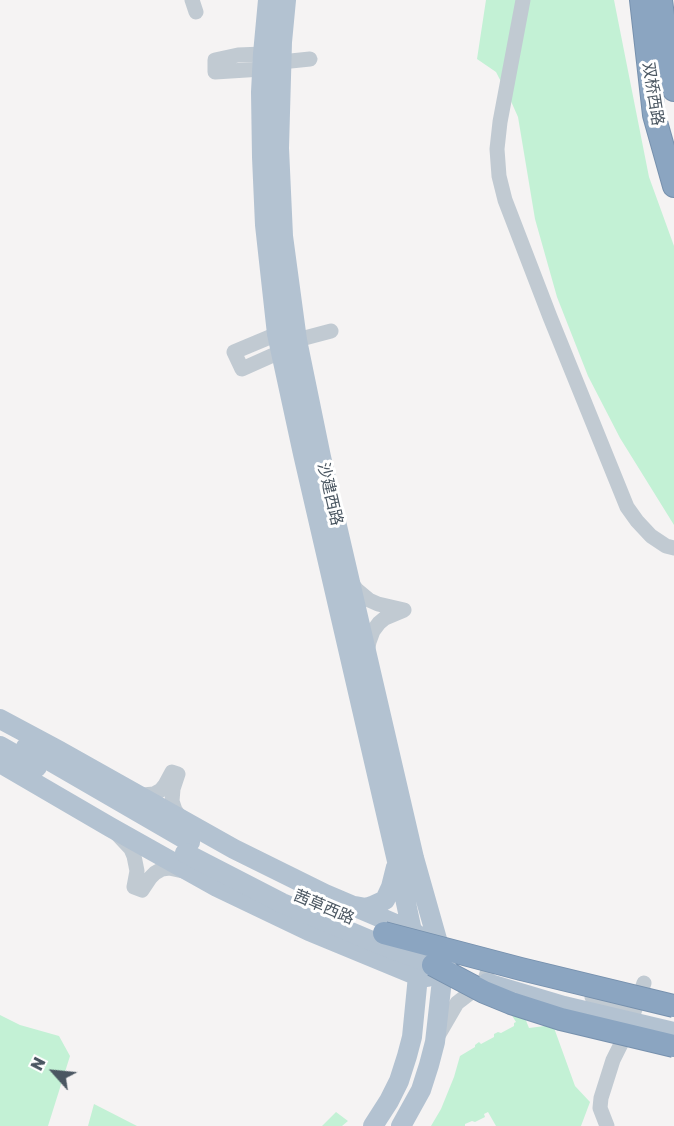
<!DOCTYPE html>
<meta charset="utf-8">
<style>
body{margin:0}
#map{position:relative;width:674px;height:1126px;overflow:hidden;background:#f5f3f3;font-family:"Golos Text",sans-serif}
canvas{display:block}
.north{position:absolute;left:24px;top:1042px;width:60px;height:60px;-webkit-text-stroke:4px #fff;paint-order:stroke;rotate:297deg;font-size:16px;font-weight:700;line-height:24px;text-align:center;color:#4a5661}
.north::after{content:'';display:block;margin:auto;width:21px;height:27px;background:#4a5661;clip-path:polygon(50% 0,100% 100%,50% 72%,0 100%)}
</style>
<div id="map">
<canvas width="674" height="1126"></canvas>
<div class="north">N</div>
</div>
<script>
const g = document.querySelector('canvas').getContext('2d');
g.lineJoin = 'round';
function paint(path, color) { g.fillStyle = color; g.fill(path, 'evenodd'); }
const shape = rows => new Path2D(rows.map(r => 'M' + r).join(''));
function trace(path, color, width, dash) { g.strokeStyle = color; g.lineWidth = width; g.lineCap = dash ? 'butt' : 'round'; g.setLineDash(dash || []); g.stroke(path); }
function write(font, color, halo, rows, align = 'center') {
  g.font = font + ' "Golos Text","Noto Sans SC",sans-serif'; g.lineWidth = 6; g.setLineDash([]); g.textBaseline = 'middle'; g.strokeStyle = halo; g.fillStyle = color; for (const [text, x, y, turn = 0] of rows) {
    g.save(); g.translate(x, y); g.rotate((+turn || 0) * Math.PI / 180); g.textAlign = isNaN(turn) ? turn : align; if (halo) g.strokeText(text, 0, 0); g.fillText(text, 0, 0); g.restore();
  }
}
paint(shape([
 [486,0,614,0,649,177,674,246,674,525,620,438,588,376,557,297,535,219,518,117,510,99,496,72,477,59],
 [511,1014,525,1018,529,1028,553,1025,575,1086,590,1102,581,1126,496,1126,488,1112,484,1114,485,1117,475,1122,472,1121,465,1124,465,1126,431,1126,441,1109,454,1077,460,1056,475,1047,475,1045,479,1042,481,1044,494,1037,494,1034,498,1032,501,1033,514,1026,514,1023,516,1022],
 [0,1015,20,1025,59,1036,70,1056,48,1126,0,1126],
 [94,1104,137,1126,88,1126],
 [336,1112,348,1121,342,1126,322,1126]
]), '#c3f1d5');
const highway = shape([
 [641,0,654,115,674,186],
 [661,0,671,79,674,90]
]);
trace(highway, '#7690ad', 24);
trace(shape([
 [192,0,196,12],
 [523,0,500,122,497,149,499,176,505,200,550,317,627,507,637,521,651,536,666,546,674,548],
 [273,58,263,54,238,55,215,60,215,72,262,69,281,62,310,59],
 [285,337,277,334,234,352,242,369,280,352,297,340,331,331],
 [350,581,357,590,369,600,378,604,404,610],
 [367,653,369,642,373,631,379,623,385,618,404,610],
 [137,794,143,795,154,794,161,790,165,785,172,772,178,774,173,789,172,801,175,810,182,820],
 [117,834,131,849,134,856,137,871,134,887,142,890,150,878,155,873,162,869,169,868,183,871],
 [592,997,635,1009],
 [439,1034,457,1003,470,993,482,990,489,967],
 [607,1126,600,1108,601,1098,613,1060,627,1032,644,983]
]), '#c1cad2', 15);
trace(shape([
 [268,0,263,54,261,92,262,157,265,225,277,334,303,454,397,861,412,931,418,976,412,1037,407,1056,399,1081,389,1101,373,1126],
 [286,0,282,42,279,148,283,236,297,340,321,457,414,858,440,950,442,980,435,1042,429,1065,421,1090,401,1126],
 [0,719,58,750,234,849,325,894,412,931,420,937],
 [0,746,37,767],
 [26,747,190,842],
 [0,763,110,827,217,887,309,931,418,976,427,977],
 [355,906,366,908,372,906,385,900,391,887,396,867]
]), '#b3c2d1', 20);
trace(highway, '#8ba5c1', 22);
const highwayBridge = shape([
 [384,933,521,969,674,1006],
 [433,965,484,992,511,1003,561,1019,674,1046]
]);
trace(highwayBridge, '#7690ad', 24, []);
trace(shape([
 [185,853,282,903,379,944,448,970],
 [487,983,564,1006,674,1032]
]), '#b3c2d1', 20);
trace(highwayBridge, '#8ba5c1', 22);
write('16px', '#4a5661', '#fff', [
 ["双桥西路",653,94,81],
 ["沙建西路",330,494,77],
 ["茜草西路",324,907,23]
]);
</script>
